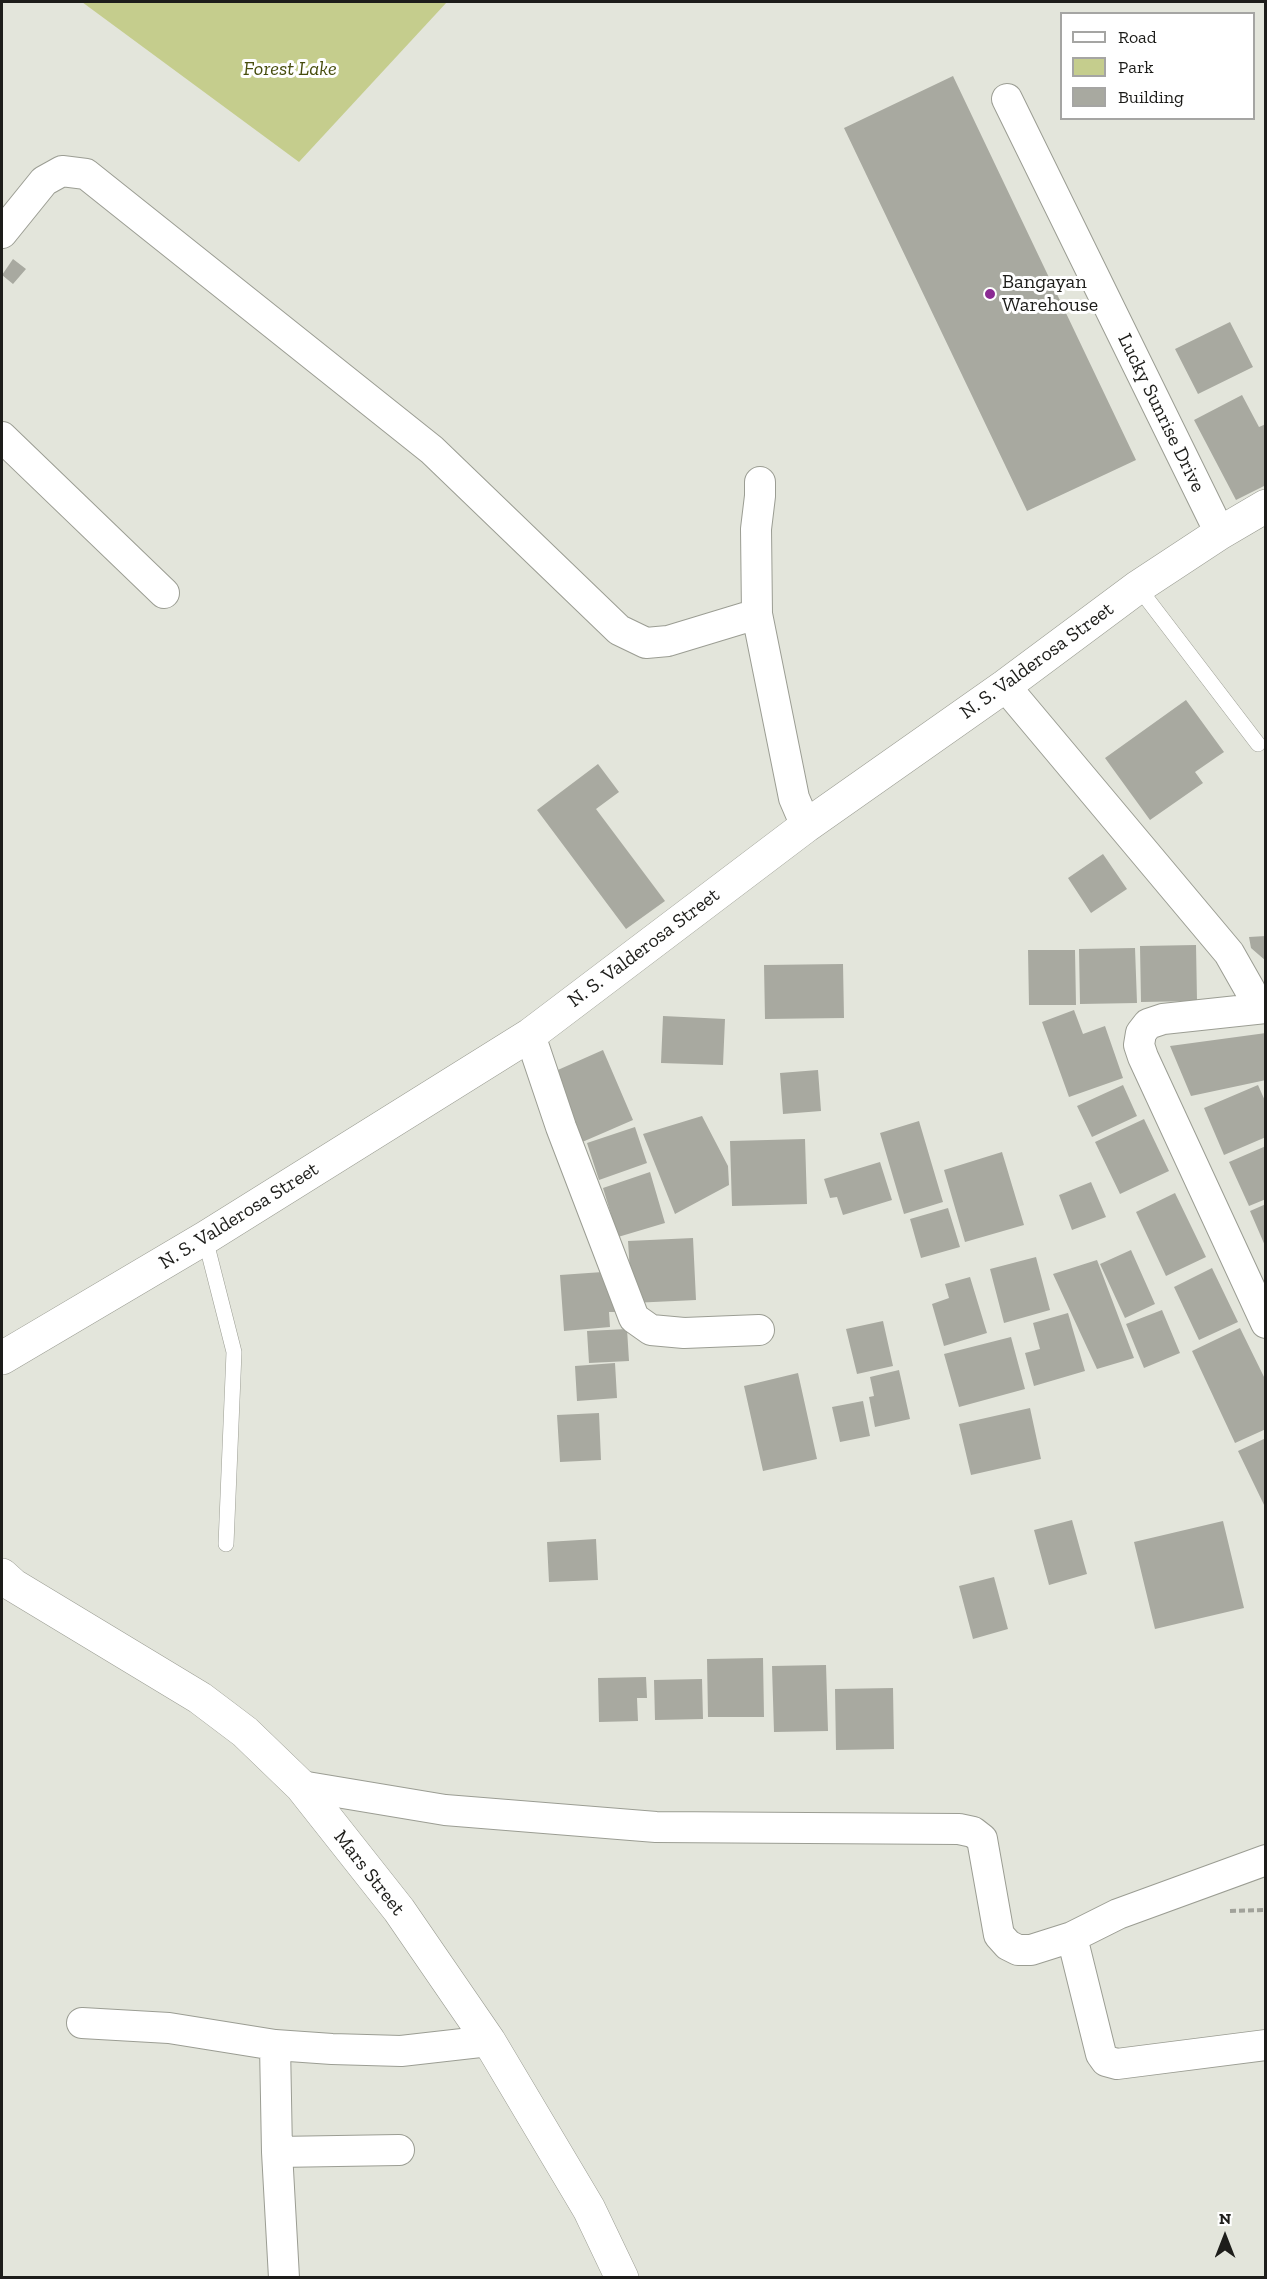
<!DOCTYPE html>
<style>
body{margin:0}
#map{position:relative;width:1267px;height:2279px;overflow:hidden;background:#e3e5db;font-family:"Zilla Slab",serif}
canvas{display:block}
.frame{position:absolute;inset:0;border:3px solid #1d1d1a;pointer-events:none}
.legend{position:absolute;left:1060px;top:12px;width:195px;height:108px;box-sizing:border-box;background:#fff;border:2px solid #a5a5a3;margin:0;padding:8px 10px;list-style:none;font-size:18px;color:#1d1d1a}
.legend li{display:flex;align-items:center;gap:12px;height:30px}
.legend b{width:30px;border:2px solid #a5a5a3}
.north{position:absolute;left:1195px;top:2207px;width:60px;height:60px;-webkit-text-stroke:4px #fff;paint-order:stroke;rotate:0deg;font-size:16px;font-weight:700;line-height:24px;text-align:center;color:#1d1d1a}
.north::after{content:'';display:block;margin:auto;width:21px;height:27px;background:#1d1d1a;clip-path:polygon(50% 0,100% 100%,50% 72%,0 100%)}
</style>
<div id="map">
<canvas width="1267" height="2279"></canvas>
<div class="frame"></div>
<ul class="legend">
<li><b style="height:8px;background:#fff"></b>Road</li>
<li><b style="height:16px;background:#c5cd8d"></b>Park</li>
<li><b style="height:16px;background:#a8a9a0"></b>Building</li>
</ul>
<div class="north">N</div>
</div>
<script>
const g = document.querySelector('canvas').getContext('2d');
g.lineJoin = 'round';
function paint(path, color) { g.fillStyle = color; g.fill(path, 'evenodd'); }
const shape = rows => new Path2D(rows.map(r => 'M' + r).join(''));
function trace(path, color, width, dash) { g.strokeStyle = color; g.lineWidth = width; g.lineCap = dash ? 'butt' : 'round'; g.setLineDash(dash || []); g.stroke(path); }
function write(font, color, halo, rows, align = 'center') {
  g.font = font + ' "Zilla Slab",serif'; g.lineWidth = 6; g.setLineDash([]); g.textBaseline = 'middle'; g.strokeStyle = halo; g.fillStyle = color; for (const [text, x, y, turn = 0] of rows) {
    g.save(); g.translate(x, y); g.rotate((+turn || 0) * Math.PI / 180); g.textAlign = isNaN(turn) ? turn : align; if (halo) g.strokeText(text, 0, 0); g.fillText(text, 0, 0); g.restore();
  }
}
paint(shape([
 [82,2,447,2,299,162]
]), '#c5cd8d');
paint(shape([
 [953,76,1136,460,1027,511,844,128],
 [13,259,26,269,13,284,2,275],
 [1230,322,1253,367,1198,394,1175,349],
 [1242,395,1259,427,1266,424,1266,485,1236,500,1194,420],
 [1186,700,1224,752,1195,772,1203,783,1150,820,1105,758],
 [598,764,619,792,596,809,665,901,626,929,537,810],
 [1103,854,1127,889,1091,913,1068,878],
 [1266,936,1266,961,1251,948,1249,937],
 [1196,945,1197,1001,1141,1002,1140,946],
 [1135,948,1137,1003,1080,1004,1079,949],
 [1028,950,1075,950,1076,1005,1029,1005],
 [843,964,844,1018,765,1019,764,965],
 [1074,1010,1083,1034,1105,1026,1123,1078,1069,1097,1042,1022],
 [663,1016,725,1019,723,1065,661,1063],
 [1266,1033,1266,1080,1191,1096,1170,1046],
 [603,1050,633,1120,580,1143,551,1073],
 [818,1070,821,1111,783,1114,780,1073],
 [1123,1085,1137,1116,1092,1137,1077,1106],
 [1258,1085,1266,1103,1266,1137,1224,1155,1204,1108],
 [702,1116,728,1166,729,1185,675,1214,643,1134],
 [1144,1119,1169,1171,1120,1194,1095,1142],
 [919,1121,943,1202,904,1214,880,1133],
 [635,1127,647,1163,599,1180,587,1143],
 [805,1139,807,1204,732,1206,730,1141],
 [1266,1146,1266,1199,1249,1206,1229,1162],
 [1002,1152,1024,1225,965,1242,944,1170],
 [880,1162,892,1200,843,1215,837,1197,830,1198,824,1179],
 [650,1172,665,1223,618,1237,603,1188],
 [1091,1182,1106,1217,1072,1230,1059,1195],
 [1175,1193,1206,1257,1166,1276,1136,1212],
 [1266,1204,1266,1248,1250,1211],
 [948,1208,960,1247,921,1258,910,1219],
 [693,1238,696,1300,632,1303,628,1241],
 [1131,1250,1155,1304,1125,1318,1100,1264],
 [1036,1257,1050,1310,1004,1323,990,1269],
 [1097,1260,1134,1358,1097,1369,1053,1274],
 [1212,1268,1238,1322,1199,1340,1174,1287],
 [617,1271,620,1312,609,1312,610,1327,564,1331,560,1275],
 [970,1277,987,1333,944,1346,932,1304,949,1298,945,1284],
 [1162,1310,1180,1353,1144,1368,1126,1324],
 [1068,1313,1085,1371,1034,1386,1025,1353,1040,1349,1033,1323],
 [883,1321,893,1366,857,1374,846,1329],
 [1240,1328,1266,1381,1266,1429,1235,1443,1192,1351],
 [627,1329,629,1361,589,1363,587,1331],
 [1011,1337,1025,1389,959,1407,944,1354],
 [615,1363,617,1398,577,1401,575,1366],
 [899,1370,910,1419,875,1427,869,1397,874,1396,870,1377],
 [798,1373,817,1459,763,1471,744,1386],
 [863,1401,870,1436,840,1442,832,1407],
 [1030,1408,1041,1459,971,1475,959,1424],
 [599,1413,601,1460,560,1462,557,1415],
 [1266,1438,1266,1509,1238,1451],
 [1072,1520,1087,1574,1049,1585,1034,1530],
 [1223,1521,1244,1608,1155,1629,1134,1542],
 [596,1539,598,1580,549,1582,547,1542],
 [994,1577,1008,1629,973,1639,959,1586],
 [763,1658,764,1717,708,1717,707,1659],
 [826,1665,828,1731,774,1732,772,1666],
 [646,1677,647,1698,637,1698,638,1721,599,1722,598,1678],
 [702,1679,703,1719,655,1720,654,1680],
 [893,1688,894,1749,836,1750,835,1689]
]), '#a8a9a0');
const service = shape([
 [1138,587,1258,744],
 [205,1238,234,1352,226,1544]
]);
const minor = shape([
 [1007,99,1220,533],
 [2,233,44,181,62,171,86,174,432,450,619,630,646,643,668,641,757,614],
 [2,437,164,593],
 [760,482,760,496,756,529,757,614,794,798,806,826],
 [1005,686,1229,953,1250,990,1256,1009],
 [1266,1008,1163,1019,1148,1024,1141,1033,1139,1045,1143,1057,1266,1323],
 [530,1035,561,1127,634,1318,651,1330,684,1333,759,1330],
 [301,1786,445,1810,656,1827,959,1829,973,1832,982,1839,999,1935,1008,1945,1018,1950,1031,1950,1072,1937,1118,1914,1266,1860],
 [1072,1937,1101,2054,1106,2061,1117,2064,1266,2045],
 [82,2023,169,2028,275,2045,332,2049,401,2051,489,2041],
 [275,2045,277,2152],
 [284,2278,277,2152,399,2150]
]);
const tertiary = shape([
 [2,1575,13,1585,200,1698,245,1732,301,1786,399,1910,489,2041,589,2209,622,2278]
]);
const secondary = shape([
 [2,1358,205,1238,530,1035,806,826,1005,686,1138,587,1220,533,1266,506]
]);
trace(service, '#9b9d93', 16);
trace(minor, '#9b9d93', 32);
trace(tertiary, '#9b9d93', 34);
trace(secondary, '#9b9d93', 34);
trace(shape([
 [1230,1911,1266,1910]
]), '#a1a29a', 4, [6, 3]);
trace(service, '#fff', 15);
trace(minor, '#fff', 30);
trace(tertiary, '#fff', 33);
trace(secondary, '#fff', 33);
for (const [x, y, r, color] of [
 [990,294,6,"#8b2a93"]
]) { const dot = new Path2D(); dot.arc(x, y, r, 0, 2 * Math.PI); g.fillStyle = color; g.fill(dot); trace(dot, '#fff', 2); }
write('italic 20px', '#474d0d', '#fff', [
 ["Forest Lake",290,69]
]);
write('20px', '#1d1d1a', '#fff', [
 ["Bangayan",1002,282],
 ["Warehouse",1002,305]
], 'left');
write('20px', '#1d1d1a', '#fff', [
 ["Lucky Sunrise Drive",1161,413,64],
 ["N. S. Valderosa Street",1037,661,-36],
 ["N. S. Valderosa Street",644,948,-37],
 ["N. S. Valderosa Street",239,1216,-32],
 ["Mars Street",369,1873,52]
]);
</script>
